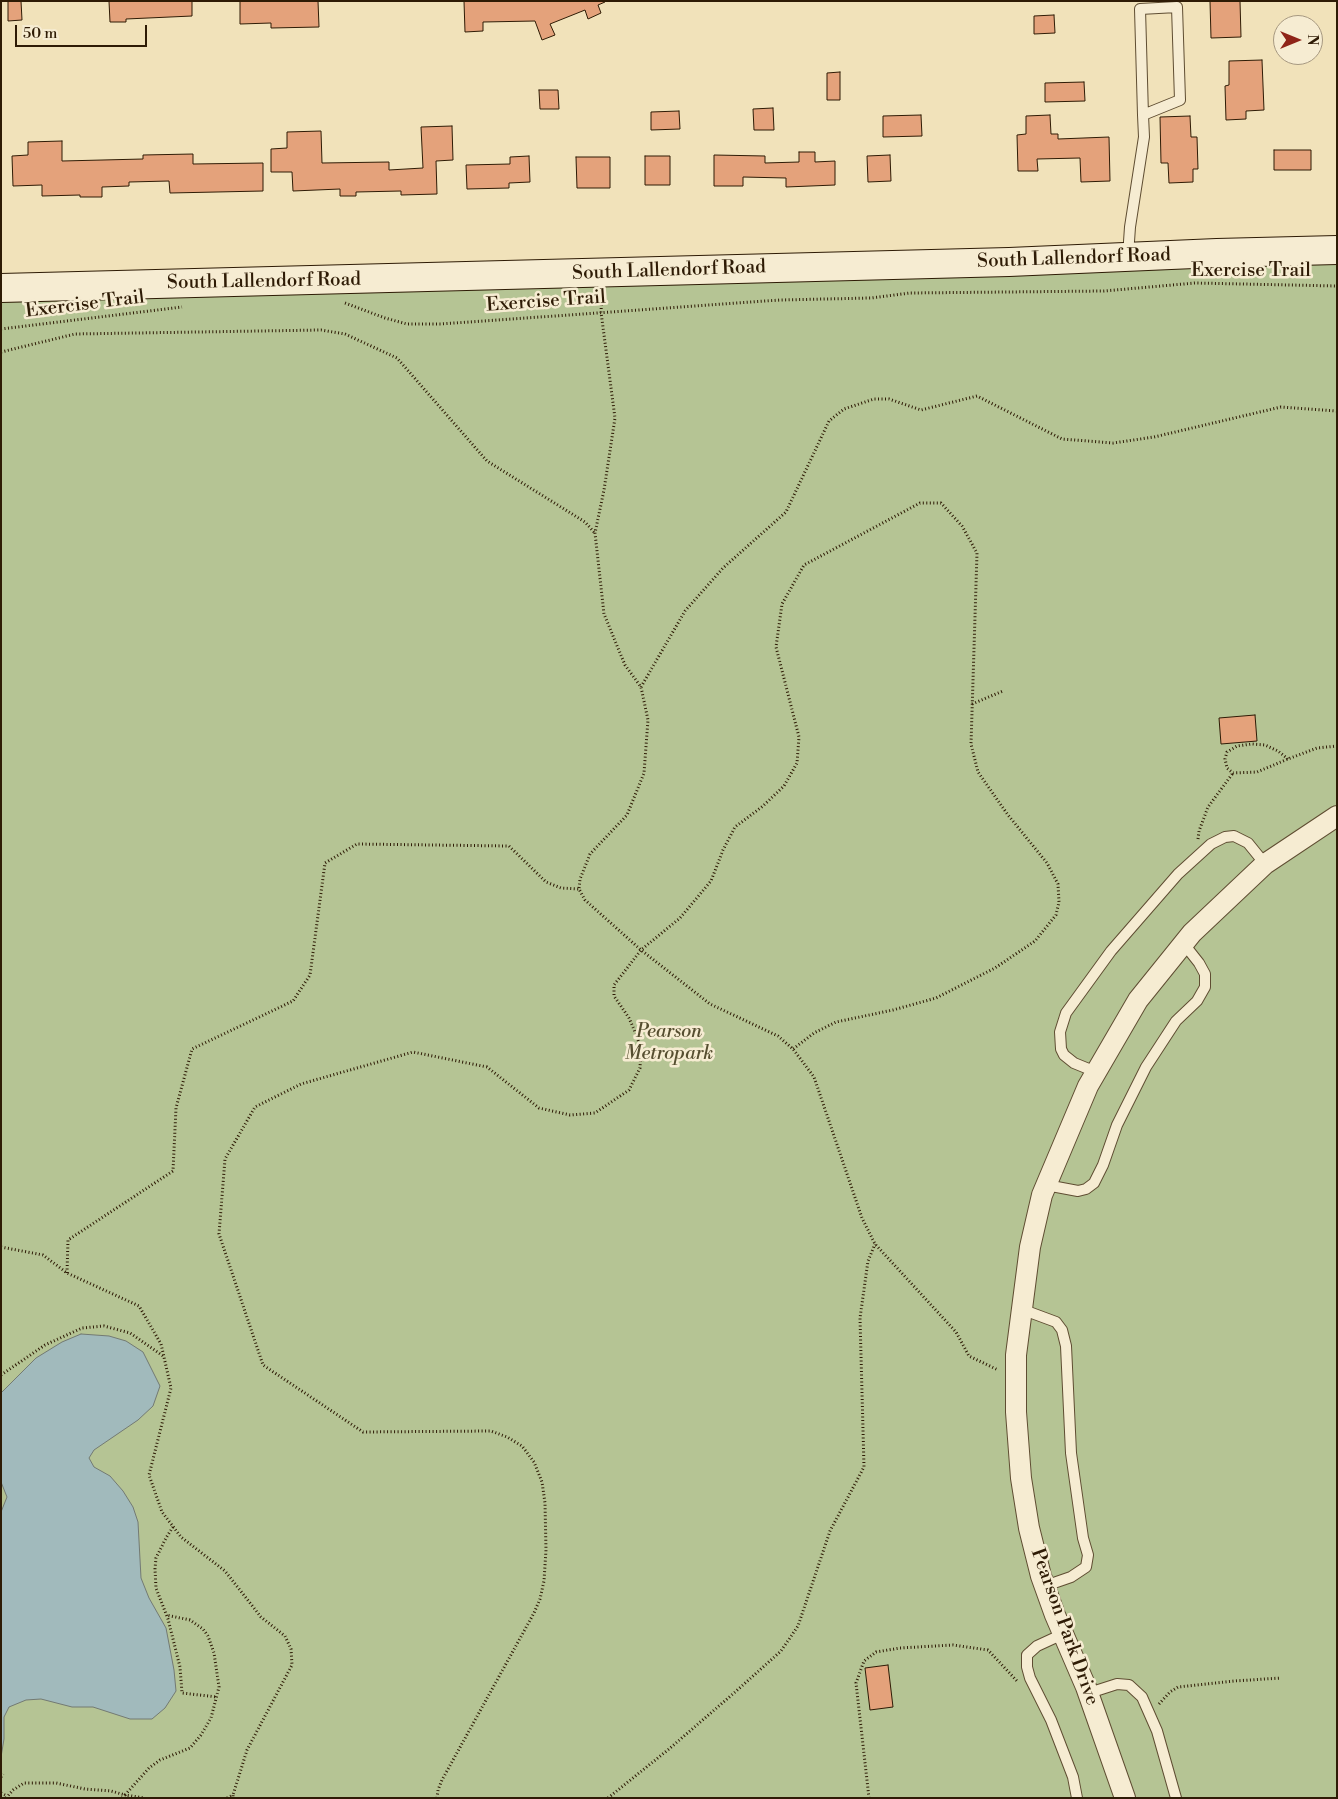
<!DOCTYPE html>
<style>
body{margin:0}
#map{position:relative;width:1338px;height:1799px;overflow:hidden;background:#f1e2ba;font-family:"Libre Bodoni",serif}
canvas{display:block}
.frame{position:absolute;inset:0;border:2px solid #2e1b05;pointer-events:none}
.north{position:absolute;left:1273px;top:15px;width:50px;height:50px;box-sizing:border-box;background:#f6ecd2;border:1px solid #a69880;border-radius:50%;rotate:90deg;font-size:14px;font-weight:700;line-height:20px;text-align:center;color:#2e1b05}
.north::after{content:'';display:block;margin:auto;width:18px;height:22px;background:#8f2418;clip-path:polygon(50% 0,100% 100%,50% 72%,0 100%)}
.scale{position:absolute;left:15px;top:25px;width:132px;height:22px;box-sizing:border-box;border:2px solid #2e1b05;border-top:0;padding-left:6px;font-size:15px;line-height:18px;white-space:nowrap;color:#2e1b05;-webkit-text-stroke:4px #f6ecd2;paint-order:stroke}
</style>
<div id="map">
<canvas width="1338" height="1799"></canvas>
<div class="frame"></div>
<div class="north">N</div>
<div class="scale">50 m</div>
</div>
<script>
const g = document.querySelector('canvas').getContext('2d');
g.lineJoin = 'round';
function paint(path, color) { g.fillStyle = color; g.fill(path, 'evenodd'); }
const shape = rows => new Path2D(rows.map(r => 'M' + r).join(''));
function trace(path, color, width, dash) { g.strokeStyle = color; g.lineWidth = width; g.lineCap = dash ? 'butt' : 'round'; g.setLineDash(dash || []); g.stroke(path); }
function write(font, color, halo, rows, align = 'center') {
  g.font = font + ' "Libre Bodoni",serif'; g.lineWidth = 5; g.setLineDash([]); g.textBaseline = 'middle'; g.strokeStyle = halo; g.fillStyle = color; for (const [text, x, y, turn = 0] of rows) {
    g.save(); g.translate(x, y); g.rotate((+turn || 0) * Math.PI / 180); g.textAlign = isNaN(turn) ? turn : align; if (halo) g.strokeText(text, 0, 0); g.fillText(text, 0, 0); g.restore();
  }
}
paint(shape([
 [1337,251,1337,1798,1,1798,1,288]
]), '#b5c494');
const water = shape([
 [81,1334,109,1336,126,1341,143,1352,160,1386,153,1406,138,1420,94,1450,89,1458,94,1467,110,1476,123,1491,133,1507,138,1522,141,1578,149,1598,166,1628,174,1670,176,1691,165,1708,152,1719,130,1719,93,1707,72,1707,41,1699,26,1700,9,1707,4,1717,4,1739,1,1757,1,1512,7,1497,1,1482,1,1393,36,1358,62,1342,81,1334]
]);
paint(water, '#a1babc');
trace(water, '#737a73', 1);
const building = shape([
 [8,1,21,1,22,20,8,21,8,1],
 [109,1,192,1,192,16,126,19,126,22,110,22,109,1],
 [240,1,318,1,319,27,271,28,271,23,240,24,240,1],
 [464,1,605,1,605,2,598,5,601,13,588,19,585,10,550,24,555,35,542,40,535,21,483,22,483,31,465,32,464,1],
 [1210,1,1240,1,1241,37,1211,38,1210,1],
 [1054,15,1055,33,1034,34,1034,16,1054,15],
 [1262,60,1264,110,1246,111,1246,119,1226,120,1225,86,1229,85,1229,61,1262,60],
 [840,72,840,100,827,100,827,73,840,72],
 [1084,82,1085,101,1045,102,1045,83,1084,82],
 [539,90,558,90,559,109,540,109,539,90],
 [773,108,774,130,754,130,753,109,773,108],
 [679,111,680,129,651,130,651,112,679,111],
 [921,115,922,136,883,137,883,116,921,115],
 [1050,115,1051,134,1058,134,1058,139,1109,137,1110,181,1081,182,1080,158,1037,159,1038,171,1018,171,1017,135,1026,134,1026,116,1050,115],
 [1190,116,1191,137,1197,137,1198,169,1193,169,1193,182,1169,183,1168,163,1161,163,1160,117,1190,116],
 [452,126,453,160,436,161,437,194,401,195,401,191,356,192,356,196,340,196,340,189,293,191,292,172,271,172,271,149,287,148,287,132,321,131,322,163,389,162,389,170,423,168,421,127,452,126],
 [62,141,62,161,143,159,143,155,193,154,193,164,263,163,263,191,170,193,169,181,129,182,129,186,102,187,102,197,80,197,80,195,42,196,42,185,13,186,12,156,28,155,28,142,62,141],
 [1274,150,1311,150,1311,170,1274,170,1274,150],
 [799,152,815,152,815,162,835,161,835,185,786,187,786,178,743,177,743,186,714,186,714,155,765,156,765,163,799,162,799,152],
 [890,155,891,181,868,182,867,156,890,155],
 [529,156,530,182,509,183,509,188,467,189,466,165,510,164,510,157,529,156],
 [645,156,670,156,670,185,645,185,645,156],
 [576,157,610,157,610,188,577,188,576,157],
 [1255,715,1257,741,1221,744,1219,718,1255,715],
 [888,1665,893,1707,870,1710,865,1668,888,1665]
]);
paint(building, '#e4a27b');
trace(building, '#2e1b05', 1);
const lane = shape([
 [1128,256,1130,227,1144,137,1143,115,1140,9,1177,7,1180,100,1143,115],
 [1096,1072,1074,1063,1064,1055,1061,1049,1060,1032,1066,1013,1111,951,1178,874,1211,844,1225,837,1234,836,1248,843,1265,864],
 [1046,1185,1078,1191,1086,1189,1094,1183,1103,1165,1117,1125,1146,1067,1176,1021,1197,1001,1205,987,1205,974,1199,963,1184,944],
 [1021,1309,1056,1322,1062,1330,1066,1346,1071,1453,1083,1538,1088,1555,1086,1567,1071,1577,1045,1586],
 [1063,1634,1037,1646,1027,1655,1027,1667,1030,1678,1051,1720,1073,1777,1077,1798],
 [1089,1693,1117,1684,1129,1685,1142,1697,1157,1731,1176,1798]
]);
const street = shape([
 [1125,1798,1086,1687,1055,1615,1041,1576,1029,1528,1021,1478,1016,1412,1016,1355,1030,1247,1042,1195,1088,1086,1138,1000,1192,933,1265,864,1337,816]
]);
const secondary = shape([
 [1,288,1009,262,1217,253,1337,250]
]);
trace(lane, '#5f4d32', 12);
trace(street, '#5f4d32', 22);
trace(secondary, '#2e1b05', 30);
trace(shape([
 [602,294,601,312,615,418,604,490,595,533,604,614,625,665,641,687,648,720,644,773,627,815,590,854,580,879,579,889,585,900,641,950,710,1004,778,1036,793,1049,814,1077,862,1218,875,1244,956,1332,969,1356,998,1370],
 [345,303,385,318,407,324,441,324,780,300,871,298,910,293,1104,291,1195,283,1337,286],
 [1,329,182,307],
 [1,352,75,334,321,330,345,334,397,358,487,461,585,522,594,532],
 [641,687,685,611,723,568,786,512,829,421,844,409,874,399,889,399,921,410,977,396,1062,439,1113,443,1154,437,1281,407,1337,411],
 [972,704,1003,691],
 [1288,759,1278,751,1265,745,1252,744,1237,746,1227,752,1225,759,1227,768,1233,773,1257,772,1288,759,1317,748,1337,746],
 [1198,839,1199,831,1208,807,1233,773],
 [1,1247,43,1255,67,1273,139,1306,161,1344,171,1388,149,1475,162,1512,181,1537,225,1571,261,1617,285,1636,291,1649,292,1665,247,1750,233,1795],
 [67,1273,68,1240,173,1171,176,1108,192,1049,293,1001,310,975,325,863,357,844,509,846,546,882,561,888,579,889],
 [1,1375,45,1345,82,1328,104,1326,130,1333,163,1356],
 [173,1527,166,1538,156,1558,155,1569,156,1588,168,1619,180,1667,182,1693,217,1697],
 [1159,1704,1170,1692,1178,1687,1234,1681,1281,1678],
 [1,1777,3,1774],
 [1,1793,7,1796],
 [6,1798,13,1790,24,1783,56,1783,85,1789,111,1791,125,1795,149,1768,160,1760,190,1748,201,1735,211,1718,219,1687,214,1653,208,1636,203,1629,190,1620,166,1615],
 [122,1798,125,1795,145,1798],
 [227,1798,233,1795,233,1798],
 [437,1798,438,1790,442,1780,534,1613,540,1599,544,1581,546,1550,545,1503,542,1482,534,1462,522,1446,507,1437,491,1431,363,1432,263,1365,219,1234,225,1159,255,1107,301,1084,413,1052,487,1067,539,1108,570,1115,595,1113,629,1090,640,1068,641,1049,636,1034,629,1018,614,996,614,985,641,950,680,918,711,881,723,850,735,827,763,806,784,786,797,763,799,737,776,647,782,604,804,565,920,503,941,503,962,526,977,553,971,744,978,772,1008,815,1047,863,1058,884,1059,902,1056,915,1035,941,995,968,936,998,893,1010,836,1022,814,1033,793,1049],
 [608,1798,669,1749,734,1693,781,1651,798,1626,830,1531,864,1467,860,1318,868,1261,875,1244],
 [869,1798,856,1683,864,1661,876,1652,900,1648,953,1645,988,1650,1017,1681]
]), '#2e1b05', 3, [1, 2.5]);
trace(lane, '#f6ecd2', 10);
trace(street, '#f6ecd2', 20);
trace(secondary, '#f6ecd2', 28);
write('19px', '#2e1b05', '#f6ecd2', [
 ["South Lallendorf Road",1074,259,-2],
 ["South Lallendorf Road",669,271,-2],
 ["Exercise Trail",1251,271],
 ["South Lallendorf Road",264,282,-1],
 ["Exercise Trail",546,302,-4],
 ["Exercise Trail",85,305,-7],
 ["Pearson Park Drive",1064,1627,70]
]);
write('italic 19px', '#564e30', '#f6ecd2', [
 ["Pearson",669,1032],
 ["Metropark",669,1054]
]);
</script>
